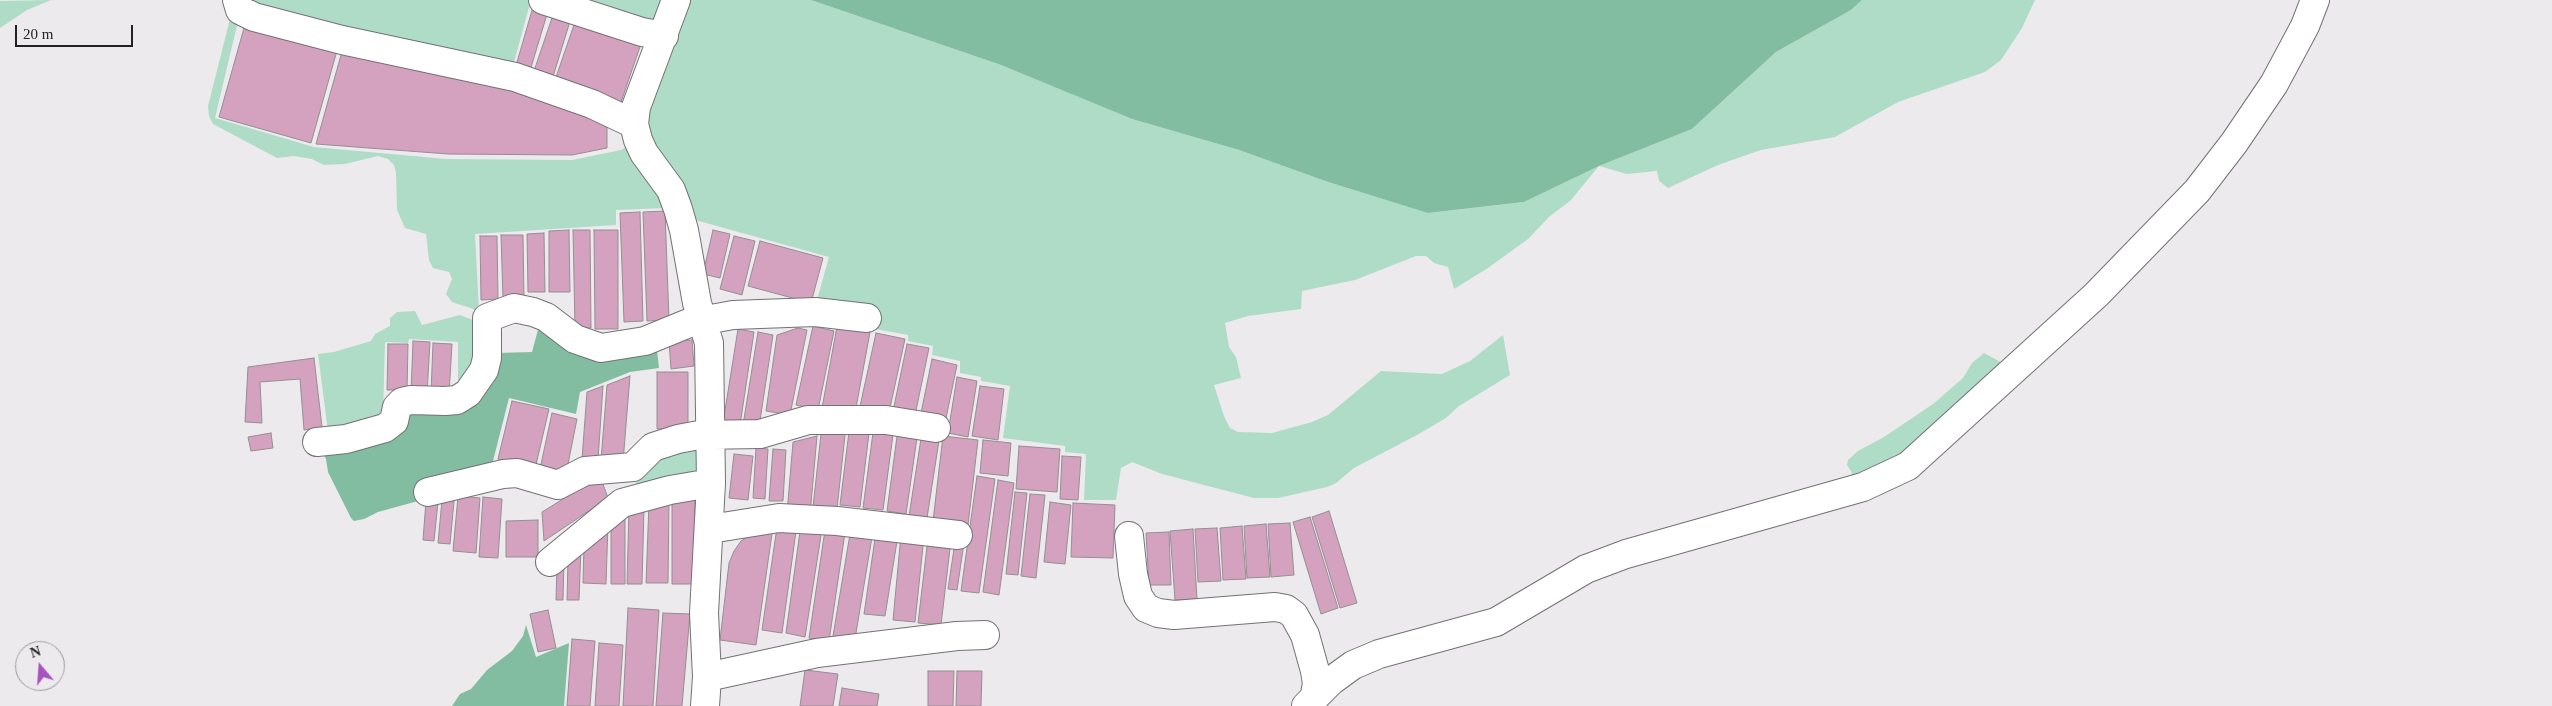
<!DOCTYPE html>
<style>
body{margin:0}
#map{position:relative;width:2552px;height:706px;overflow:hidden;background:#edeaee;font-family:"Times New Roman",serif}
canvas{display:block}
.north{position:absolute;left:15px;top:641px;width:50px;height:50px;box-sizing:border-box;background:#edeaee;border:1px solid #9c9a9d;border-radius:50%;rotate:342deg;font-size:14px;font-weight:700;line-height:20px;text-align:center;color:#232223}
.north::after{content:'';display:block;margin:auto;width:18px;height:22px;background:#a753c1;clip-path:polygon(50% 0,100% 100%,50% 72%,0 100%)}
.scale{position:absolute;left:15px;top:25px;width:118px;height:22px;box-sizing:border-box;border:2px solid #232223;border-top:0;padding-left:6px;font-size:15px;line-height:18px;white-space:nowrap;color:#232223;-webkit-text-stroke:4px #edeaee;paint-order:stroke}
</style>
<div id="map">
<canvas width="2552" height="706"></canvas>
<div class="north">N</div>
<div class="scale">20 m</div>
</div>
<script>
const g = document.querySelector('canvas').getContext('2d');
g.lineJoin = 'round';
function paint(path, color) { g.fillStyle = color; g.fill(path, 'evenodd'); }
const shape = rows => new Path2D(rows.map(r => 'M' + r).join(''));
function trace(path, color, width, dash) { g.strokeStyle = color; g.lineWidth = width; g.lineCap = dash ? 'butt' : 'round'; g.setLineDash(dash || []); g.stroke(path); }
paint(shape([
 [51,0,27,10,0,28,0,1],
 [243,0,531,0,511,73],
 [552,0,664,0,655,25],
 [690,0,811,0,1001,65,1132,119,1239,150,1328,182,1429,213,1524,202,1599,166,1692,129,1776,52,1851,10,1862,0,2035,0,2022,28,2001,60,1985,72,1898,102,1835,137,1761,150,1718,165,1668,188,1659,181,1657,171,1627,174,1599,166,1570,201,1549,217,1528,239,1488,268,1454,289,1448,267,1434,263,1426,256,1416,256,1355,280,1302,291,1301,309,1248,316,1225,323,1229,347,1236,357,1241,378,1214,385,1224,416,1230,428,1238,432,1272,433,1312,422,1328,415,1381,371,1442,374,1470,361,1503,335,1510,375,1459,406,1446,418,1417,435,1354,468,1336,483,1327,487,1278,498,1254,498,1162,474,1132,462,1121,468,1116,500,1084,500,1086,454,1065,452,1065,446,1003,438,1010,386,981,381,981,377,960,373,960,361,932,355,933,346,908,341,908,335,875,329,876,320,815,307,829,257,695,220,647,131,647,114],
 [232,11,239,17,215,118,314,147,446,159,572,160,621,150,628,146,667,208,616,210,616,225,475,234,479,311,452,302,446,294,452,279,449,272,433,268,429,260,426,234,405,228,397,210,396,173,394,165,388,159,378,156,345,164,324,165,312,159,294,156,277,158,213,124,209,116,208,106],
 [415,311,422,325,460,315,475,321,479,358,458,394,458,342,409,339,408,343,385,342,383,415,328,431,318,354,334,352,371,341,375,334,390,326,390,318,397,312],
 [1984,353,2004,364,1900,457,1876,471,1849,478,1852,473,1847,465,1848,460,1858,451,1884,437,1933,404,1963,378,1972,363],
 [701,441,704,473,638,496,634,472,644,462]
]), '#afdcc6');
paint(shape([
 [811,0,1862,0,1851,10,1776,52,1692,129,1599,166,1524,202,1428,213,1328,182,1239,150,1132,119,1001,65],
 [539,326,656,342,659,368,630,372,580,392,576,414,509,398,491,469,418,501,378,512,364,519,354,521,351,518,328,472,326,459,320,447,402,411,437,407,496,353,532,352],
 [526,625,536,657,569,643,564,706,452,706,460,694,471,689,487,670,512,651,523,636]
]), '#82bda2');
const building = shape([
 [533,7,548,11,529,74,515,69,533,7],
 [554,12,571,18,552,80,533,74,554,12],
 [576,19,642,41,620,105,554,83,576,19],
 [246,21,338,47,311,143,219,117,246,21],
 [343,48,512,84,604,120,607,126,607,148,572,155,448,154,316,144,343,48],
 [665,211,669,320,647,321,643,212,665,211],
 [640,212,643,321,624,322,620,213,640,212],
 [569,230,570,292,549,292,549,231,569,230],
 [573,230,590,230,591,328,575,328,573,230],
 [594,230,618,230,618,329,595,329,594,230],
 [713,230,730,234,720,278,703,274,713,230],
 [544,233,545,292,528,292,527,234,544,233],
 [501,235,523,235,524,299,503,299,501,235],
 [480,236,497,236,498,299,481,300,480,236],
 [734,236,755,241,742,295,720,289,734,236],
 [760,241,823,258,811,303,748,286,760,241],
 [838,321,871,327,855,413,822,408,838,321],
 [813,326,834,331,818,410,796,405,813,326],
 [798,328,807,330,790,415,766,411,777,335,798,328],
 [738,329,754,332,740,425,723,423,738,329],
 [758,332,773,335,759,427,743,425,758,332],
 [876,333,905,339,888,417,859,411,876,333],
 [692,340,694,366,671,369,669,341,692,340],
 [413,341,430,342,427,394,411,393,413,341],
 [433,343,452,344,449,394,431,393,433,343],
 [388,344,408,344,407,390,387,390,388,344],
 [907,344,929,348,914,420,892,416,907,344],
 [314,358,322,427,304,430,300,379,260,382,262,423,245,422,248,367,314,358],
 [932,359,957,365,945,423,920,418,932,359],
 [657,372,688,372,688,429,657,429,657,372],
 [630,376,623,462,601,460,607,385,630,376],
 [957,377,977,381,968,437,948,433,957,377],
 [603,386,598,460,582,459,587,392,603,386],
 [980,386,1004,389,998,440,972,436,980,386],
 [512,401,549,409,535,469,498,459,512,401],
 [552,413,577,419,566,474,540,469,552,413],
 [850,423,870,425,860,507,840,505,850,423],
 [874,425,894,427,883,510,863,508,874,425],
 [846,426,836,518,812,516,821,434,846,426],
 [898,429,918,431,906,514,887,511,898,429],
 [922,432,940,434,927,518,909,516,922,432],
 [271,433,273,448,251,451,248,437,271,433],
 [817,436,810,515,787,513,793,442,817,436],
 [943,436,978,440,968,525,933,521,943,436],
 [983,440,1011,443,1008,476,980,473,983,440],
 [1019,446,1060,449,1057,492,1016,489,1019,446],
 [756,448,768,449,765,499,753,498,756,448],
 [773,449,786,450,783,501,769,501,773,449],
 [734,454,753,456,748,500,729,498,734,454],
 [1062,456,1081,457,1078,500,1060,499,1062,456],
 [600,476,608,498,544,541,542,512,600,476],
 [977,476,995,479,979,593,961,591,977,476],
 [998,480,1014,483,999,595,983,592,998,480],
 [1015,492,1027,493,1018,575,1006,574,1015,492],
 [1030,494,1045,495,1036,578,1021,576,1030,494],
 [695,495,693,584,672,584,672,499,695,495],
 [458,496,480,498,476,553,453,551,458,496],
 [483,497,502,499,498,558,479,557,483,497],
 [669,499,668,583,646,583,649,503,669,499],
 [442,500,454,501,450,544,438,543,442,500],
 [426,501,438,502,434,541,423,540,426,501],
 [1050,502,1071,505,1065,564,1044,562,1050,502],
 [1073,503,1115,505,1113,558,1071,557,1073,503],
 [629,507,644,507,642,584,627,584,629,507],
 [625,509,625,584,611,584,611,521,625,509],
 [1329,511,1357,603,1340,608,1312,517,1329,511],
 [1310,517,1338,608,1321,614,1293,522,1310,517],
 [538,520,538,557,506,557,506,521,538,520],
 [823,523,805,637,786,633,801,524,823,523],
 [826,523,846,526,829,641,809,638,826,523],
 [1290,523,1294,575,1271,577,1268,524,1290,523],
 [608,524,606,584,583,583,584,545,608,524],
 [797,524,782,633,762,630,777,527,797,524],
 [1266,524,1270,577,1247,578,1244,526,1266,524],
 [1242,526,1246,579,1223,580,1220,528,1242,526],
 [773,527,756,645,720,640,729,563,734,551,741,541,756,532,773,527],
 [851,528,873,531,854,645,832,642,851,528],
 [1217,528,1221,581,1198,582,1195,529,1217,528],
 [1193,529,1197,599,1175,600,1170,531,1193,529],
 [876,532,898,535,885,616,864,614,876,532],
 [1169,532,1171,585,1149,585,1146,533,1169,532],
 [901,535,924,537,915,622,893,620,901,535],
 [928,538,951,540,941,625,918,623,928,538],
 [955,542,964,543,957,590,948,589,955,542],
 [581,548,579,600,567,600,568,559,581,548],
 [564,561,563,600,556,600,557,566,564,561],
 [628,608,659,610,653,706,623,706,628,608],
 [548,610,556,648,538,652,530,614,548,610],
 [663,613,690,614,682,706,656,706,663,613],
 [572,639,595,641,590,706,567,706,572,639],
 [599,643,623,645,619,706,595,706,599,643],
 [805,670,838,674,833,706,800,706,805,670],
 [928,671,954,671,953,706,928,706,928,671],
 [957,671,982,671,981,706,956,706,957,671],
 [842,688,879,694,877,706,839,706,842,688]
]);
paint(building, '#d4a1bf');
trace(building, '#938f91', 1);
const minor = shape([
 [237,0,240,10,254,17,342,40,515,77,592,104,634,124],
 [543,0,642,32,664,36],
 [676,0,636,107,634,124,638,140,644,153,671,190,678,209,684,230,697,303,709,343,711,483,704,613,707,677,705,706],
 [317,442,346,439,385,428,394,421,397,407,402,402,411,400,445,401,457,400,468,393,484,370,487,358,487,318,514,308,533,312,546,317,575,339,601,348,645,341,689,323,733,315,815,312,867,318],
 [428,492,503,474,517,473,558,485,585,471,633,467,653,447,678,439,699,435,760,434,808,420,886,420,936,428],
 [710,529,779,518,837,521,958,535],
 [1129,536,1133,574,1138,596,1146,608,1158,613,1174,615,1275,607,1286,609,1294,615,1305,635,1315,671,1317,684,1314,699],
 [550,562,622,503,670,490,711,483],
 [707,677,817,653,957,636,985,635],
 [1306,706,1331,681,1353,665,1379,654,1496,622,1586,569,1626,554,1863,487,1908,466,2096,295,2197,191,2234,143,2274,84,2305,26,2315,0]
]);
trace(minor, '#737174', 30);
trace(minor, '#fff', 28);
</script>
